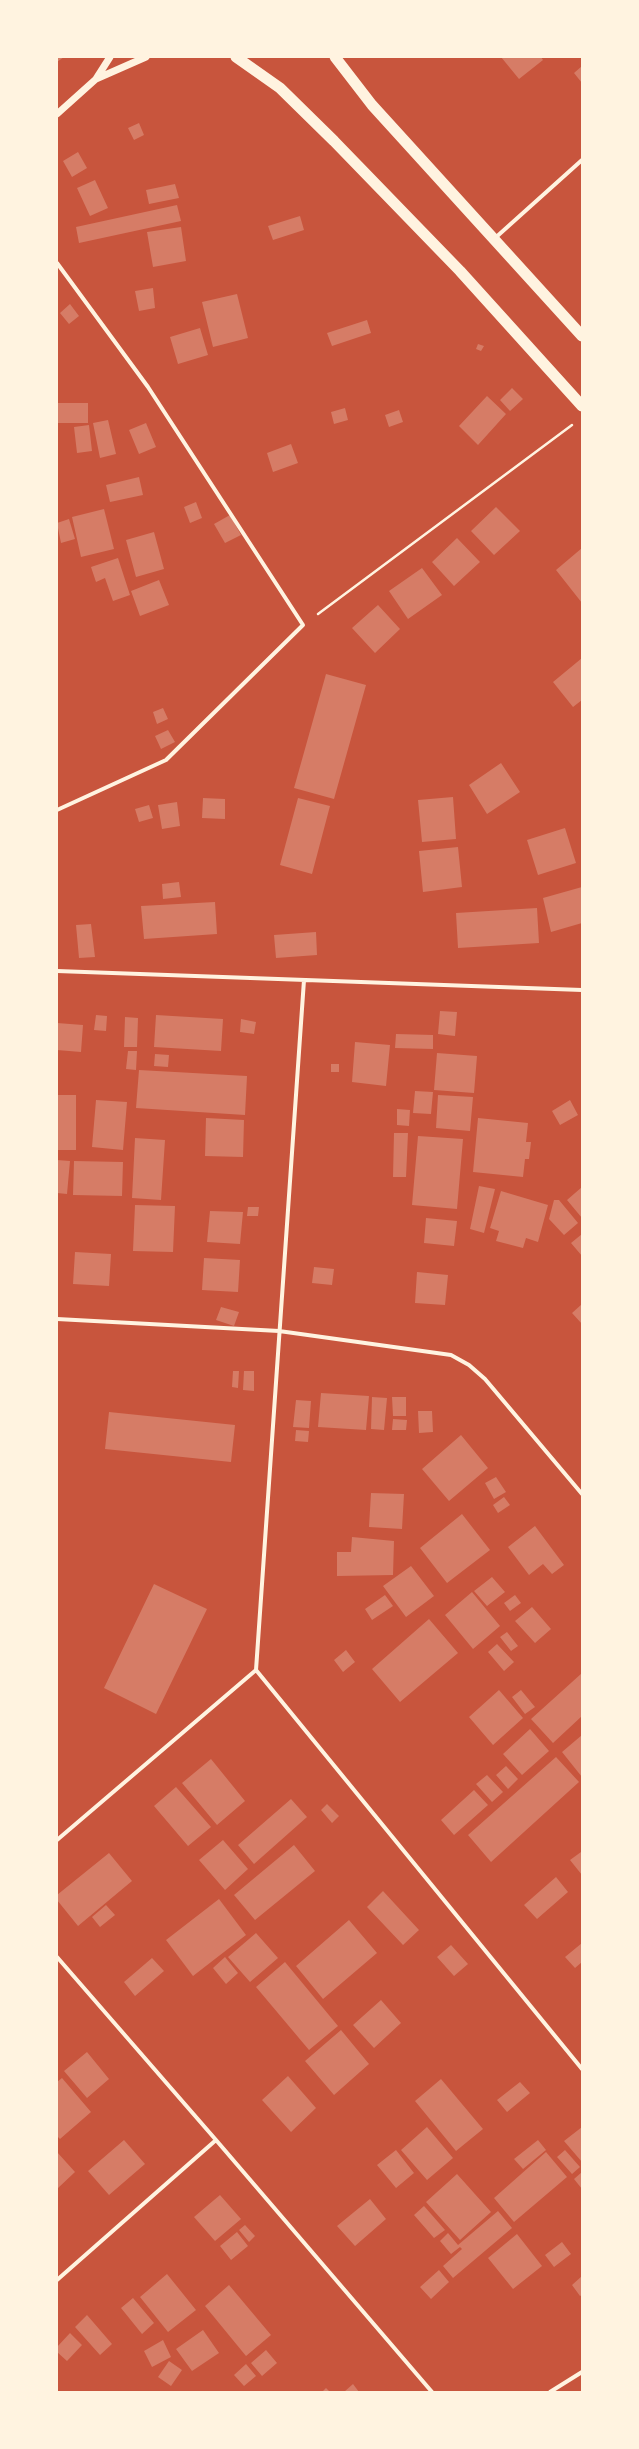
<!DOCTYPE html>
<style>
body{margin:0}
#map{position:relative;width:639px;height:2449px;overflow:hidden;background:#c8553d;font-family:"Open Sans",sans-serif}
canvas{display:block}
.frame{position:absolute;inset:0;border:58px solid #fff3e0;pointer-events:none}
</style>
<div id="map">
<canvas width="639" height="2449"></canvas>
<div class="frame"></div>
</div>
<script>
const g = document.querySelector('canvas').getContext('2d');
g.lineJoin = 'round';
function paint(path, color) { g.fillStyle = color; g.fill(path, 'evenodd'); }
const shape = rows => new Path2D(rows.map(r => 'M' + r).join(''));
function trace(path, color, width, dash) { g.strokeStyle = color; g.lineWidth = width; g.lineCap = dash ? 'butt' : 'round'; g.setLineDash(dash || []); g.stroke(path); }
paint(shape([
 [57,57,64,57,57,62],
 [501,57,541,57,543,60,519,79],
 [582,66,582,83,574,73],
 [139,123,144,135,134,140,128,128],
 [78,152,87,168,72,177,63,161],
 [95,180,108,208,90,216,77,188],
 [175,184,179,198,149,204,146,190],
 [177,205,181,221,79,243,76,227],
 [300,216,304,230,273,240,268,226],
 [181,227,186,261,153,267,147,232],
 [153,288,155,308,139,311,135,291],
 [237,294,248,338,213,347,202,302],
 [70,304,79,316,69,324,60,313],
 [367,320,371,333,332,346,327,333],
 [200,328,208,355,178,364,170,337],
 [478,344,484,346,481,351,476,349],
 [512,388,523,399,510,411,500,400],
 [487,396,506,414,478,445,459,426],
 [57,403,88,403,88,423,57,423],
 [345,408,348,420,334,424,331,412],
 [399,410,403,422,389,427,385,415],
 [108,420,116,454,100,458,93,423],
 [146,423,156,447,139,454,129,430],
 [89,425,92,451,77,453,74,427],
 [291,444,298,463,273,472,267,453],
 [139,477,143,495,110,502,106,485],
 [196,502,202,518,190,523,184,507],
 [496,507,520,531,494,555,471,531],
 [104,509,114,549,81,557,72,517],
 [230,515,241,535,225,543,214,524],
 [69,519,75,539,61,543,57,523],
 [154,532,164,569,136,577,126,540],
 [457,538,480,562,454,586,432,562],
 [582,548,582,603,556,570],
 [118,558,130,595,113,601,105,578,96,582,91,567],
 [422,568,442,595,408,619,389,591],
 [159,580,169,605,140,616,131,591],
 [378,605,400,629,375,653,352,628],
 [582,658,582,700,573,707,553,682],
 [326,674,366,685,334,799,294,788],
 [163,708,168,719,157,724,153,712],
 [168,730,175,742,161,749,155,736],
 [501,763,520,792,487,814,469,785],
 [453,797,456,839,422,842,418,800],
 [203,798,225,799,225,819,202,818],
 [298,798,330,806,312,874,280,865],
 [177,802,180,826,162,829,158,805],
 [149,805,153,818,139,822,135,809],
 [565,828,576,863,538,875,527,840],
 [458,847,462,887,423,892,419,851],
 [179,882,181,897,163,899,162,884],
 [582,887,582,923,551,932,543,898],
 [215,902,217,934,144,939,141,906],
 [537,908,539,943,458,948,456,913],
 [91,924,95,957,79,958,76,925],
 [316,932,317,955,276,958,274,935],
 [440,1011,457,1012,455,1036,438,1034],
 [96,1015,107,1016,106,1031,94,1030],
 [156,1015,223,1019,221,1051,154,1047],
 [125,1017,138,1018,137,1047,124,1047],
 [241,1019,256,1022,254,1034,240,1032],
 [57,1023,83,1025,81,1052,57,1050],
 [396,1034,433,1035,433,1049,395,1048],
 [355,1042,390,1045,386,1086,352,1082],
 [128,1051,137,1051,136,1070,126,1069],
 [437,1053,477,1056,474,1093,434,1090],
 [155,1054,169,1055,168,1067,154,1066],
 [331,1064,339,1064,339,1072,331,1072],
 [139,1070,247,1076,245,1115,136,1108],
 [415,1091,433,1092,431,1114,413,1113],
 [57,1095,76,1095,76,1150,57,1150],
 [438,1095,473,1097,470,1131,436,1128],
 [96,1100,127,1102,123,1150,92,1147],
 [570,1100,578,1115,560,1125,552,1111],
 [397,1109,410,1110,409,1126,397,1125],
 [206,1118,244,1120,243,1157,205,1156],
 [478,1118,528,1123,526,1142,531,1142,529,1159,525,1159,523,1177,473,1172],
 [394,1133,408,1133,406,1177,393,1177],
 [418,1136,463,1139,457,1209,412,1205],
 [135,1138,165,1140,161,1200,132,1198],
 [57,1160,70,1161,67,1194,57,1193],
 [74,1161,123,1162,122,1196,73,1195],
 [479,1186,495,1189,484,1233,470,1229],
 [582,1187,582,1218,567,1200],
 [501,1191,548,1205,538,1242,526,1238,523,1248,496,1241,499,1231,490,1228],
 [554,1200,559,1200,578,1223,564,1235,549,1219],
 [135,1205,175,1206,173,1252,133,1251],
 [248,1207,259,1207,258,1216,247,1216],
 [210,1211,243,1212,240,1244,207,1242],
 [426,1218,457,1221,454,1246,424,1243],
 [582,1234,582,1256,571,1243],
 [75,1252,111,1254,109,1286,73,1284],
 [204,1258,240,1260,238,1292,202,1290],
 [314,1267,334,1269,332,1285,312,1283],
 [417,1272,448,1275,445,1305,415,1303],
 [582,1304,582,1324,572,1313],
 [221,1307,239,1312,234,1326,216,1320],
 [233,1371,239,1371,238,1388,232,1387],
 [244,1371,254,1371,254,1391,243,1390],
 [321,1393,369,1396,366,1430,318,1427],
 [372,1397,387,1398,384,1430,371,1429],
 [392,1397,406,1397,406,1416,393,1416],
 [296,1400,311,1401,309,1428,293,1427],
 [418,1411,432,1411,433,1432,419,1433],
 [109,1412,235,1425,231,1462,105,1449],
 [393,1419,407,1420,406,1430,392,1430],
 [296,1430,309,1431,308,1442,295,1441],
 [461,1435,488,1468,449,1501,422,1469],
 [496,1477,506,1492,494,1499,485,1483],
 [371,1493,404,1494,402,1529,369,1527],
 [504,1497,510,1505,498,1513,493,1505],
 [462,1514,490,1550,447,1583,420,1548],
 [535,1526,564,1565,552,1574,543,1564,529,1575,508,1547],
 [352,1537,394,1541,393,1575,337,1576,337,1552,351,1552],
 [411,1566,434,1596,406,1617,383,1586],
 [492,1577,505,1592,487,1606,474,1591],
 [154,1584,207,1609,156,1714,104,1688],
 [472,1592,500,1626,473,1649,445,1615],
 [385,1595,393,1606,372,1620,365,1609],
 [515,1595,521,1603,510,1611,504,1603],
 [532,1607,551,1629,535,1643,515,1621],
 [429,1619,458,1653,400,1702,372,1669],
 [507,1632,518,1646,511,1651,500,1637],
 [497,1644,514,1662,504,1671,488,1652],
 [346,1650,355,1662,343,1672,334,1660],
 [582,1673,582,1716,553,1743,531,1719],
 [499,1690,523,1718,493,1745,469,1717],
 [521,1690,535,1707,525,1714,512,1697],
 [530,1729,549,1751,522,1775,503,1754],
 [582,1735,582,1777,562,1752],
 [556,1757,579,1782,491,1862,468,1835],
 [211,1759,245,1801,217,1825,182,1783],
 [506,1766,518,1779,508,1789,496,1775],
 [487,1775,503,1792,492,1802,476,1784],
 [176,1787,211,1827,188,1846,154,1806],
 [474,1790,488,1805,454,1835,441,1820],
 [291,1799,307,1817,254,1864,238,1845],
 [327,1804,339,1816,332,1823,321,1810],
 [223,1840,248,1869,225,1890,199,1860],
 [294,1845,315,1871,255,1920,234,1895],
 [581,1852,582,1853,582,1875,570,1860],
 [109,1853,132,1881,78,1926,57,1900,57,1895],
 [556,1877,568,1892,537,1919,524,1905],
 [383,1891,419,1930,403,1945,367,1907],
 [219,1899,246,1935,193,1976,166,1940],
 [106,1905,115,1915,100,1927,92,1917],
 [349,1920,377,1953,323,1999,296,1966],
 [256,1933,278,1958,250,1982,228,1957],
 [582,1943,582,1962,575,1968,565,1957],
 [451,1945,468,1964,454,1976,437,1957],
 [225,1957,238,1973,226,1984,213,1968],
 [152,1958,164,1971,135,1996,124,1982],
 [285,1962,338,2026,309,2050,256,1987],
 [381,2000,401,2023,374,2048,353,2025],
 [341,2030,369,2064,334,2095,305,2061],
 [87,2052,109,2079,87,2098,64,2071],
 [288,2076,316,2108,291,2132,262,2100],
 [62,2078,91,2112,60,2139,57,2136,57,2082],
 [441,2079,483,2129,456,2151,415,2101],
 [520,2082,530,2093,507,2112,497,2100],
 [427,2127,453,2158,427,2180,401,2150],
 [582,2127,582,2162,564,2141],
 [124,2140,145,2164,109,2195,88,2171],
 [538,2140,546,2150,523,2169,514,2159],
 [396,2150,414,2173,396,2188,377,2165],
 [565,2150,580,2167,572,2174,557,2157],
 [57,2152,75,2172,57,2189],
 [546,2152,567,2177,514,2222,494,2198],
 [582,2172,582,2189,574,2179],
 [457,2174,491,2212,460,2240,426,2202],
 [220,2195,241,2219,215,2241,194,2217],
 [370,2199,386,2219,355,2246,337,2226],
 [424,2206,445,2230,434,2238,414,2215],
 [498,2211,512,2228,453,2278,443,2266,462,2249,460,2247,451,2254,440,2241,448,2233,458,2245],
 [245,2225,255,2236,249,2242,239,2230],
 [237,2232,248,2246,231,2260,220,2246],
 [517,2234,542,2266,513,2289,488,2258],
 [562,2242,571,2254,554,2267,545,2255],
 [439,2270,449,2282,431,2299,420,2287],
 [167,2274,196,2310,168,2332,140,2297],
 [582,2276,582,2295,580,2296,572,2285],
 [229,2285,271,2335,246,2356,205,2306],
 [133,2298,154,2323,142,2334,121,2308],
 [87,2315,112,2344,100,2355,75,2327],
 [203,2330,219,2353,192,2371,176,2349],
 [70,2333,82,2345,67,2361,57,2352,57,2347],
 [163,2340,171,2357,152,2367,144,2351],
 [266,2350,277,2363,262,2376,251,2363],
 [169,2361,182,2370,171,2386,158,2377],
 [246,2364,256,2376,244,2386,234,2375],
 [353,2384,359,2392,344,2392],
 [326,2388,330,2392,322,2392]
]), '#d67c66');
trace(shape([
 [318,614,572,425]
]), '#fff3e0', 2.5);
trace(shape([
 [494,239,582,160],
 [57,263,148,387,303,625,166,760,57,810],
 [57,971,582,990],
 [304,980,256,1670,582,2069],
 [57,1319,279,1331,451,1355,469,1365,485,1379,582,1494],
 [57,1840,256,1670],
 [57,1957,216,2140,57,2280],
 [216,2140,432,2392],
 [550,2392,582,2372]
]), '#fff3e0', 4);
trace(shape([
 [96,79,110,57],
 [57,114,96,79,146,57]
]), '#fff3e0', 7);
trace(shape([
 [236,57,280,88,334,141,460,271,582,406],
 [335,57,372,105,582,336]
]), '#fff3e0', 11);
</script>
